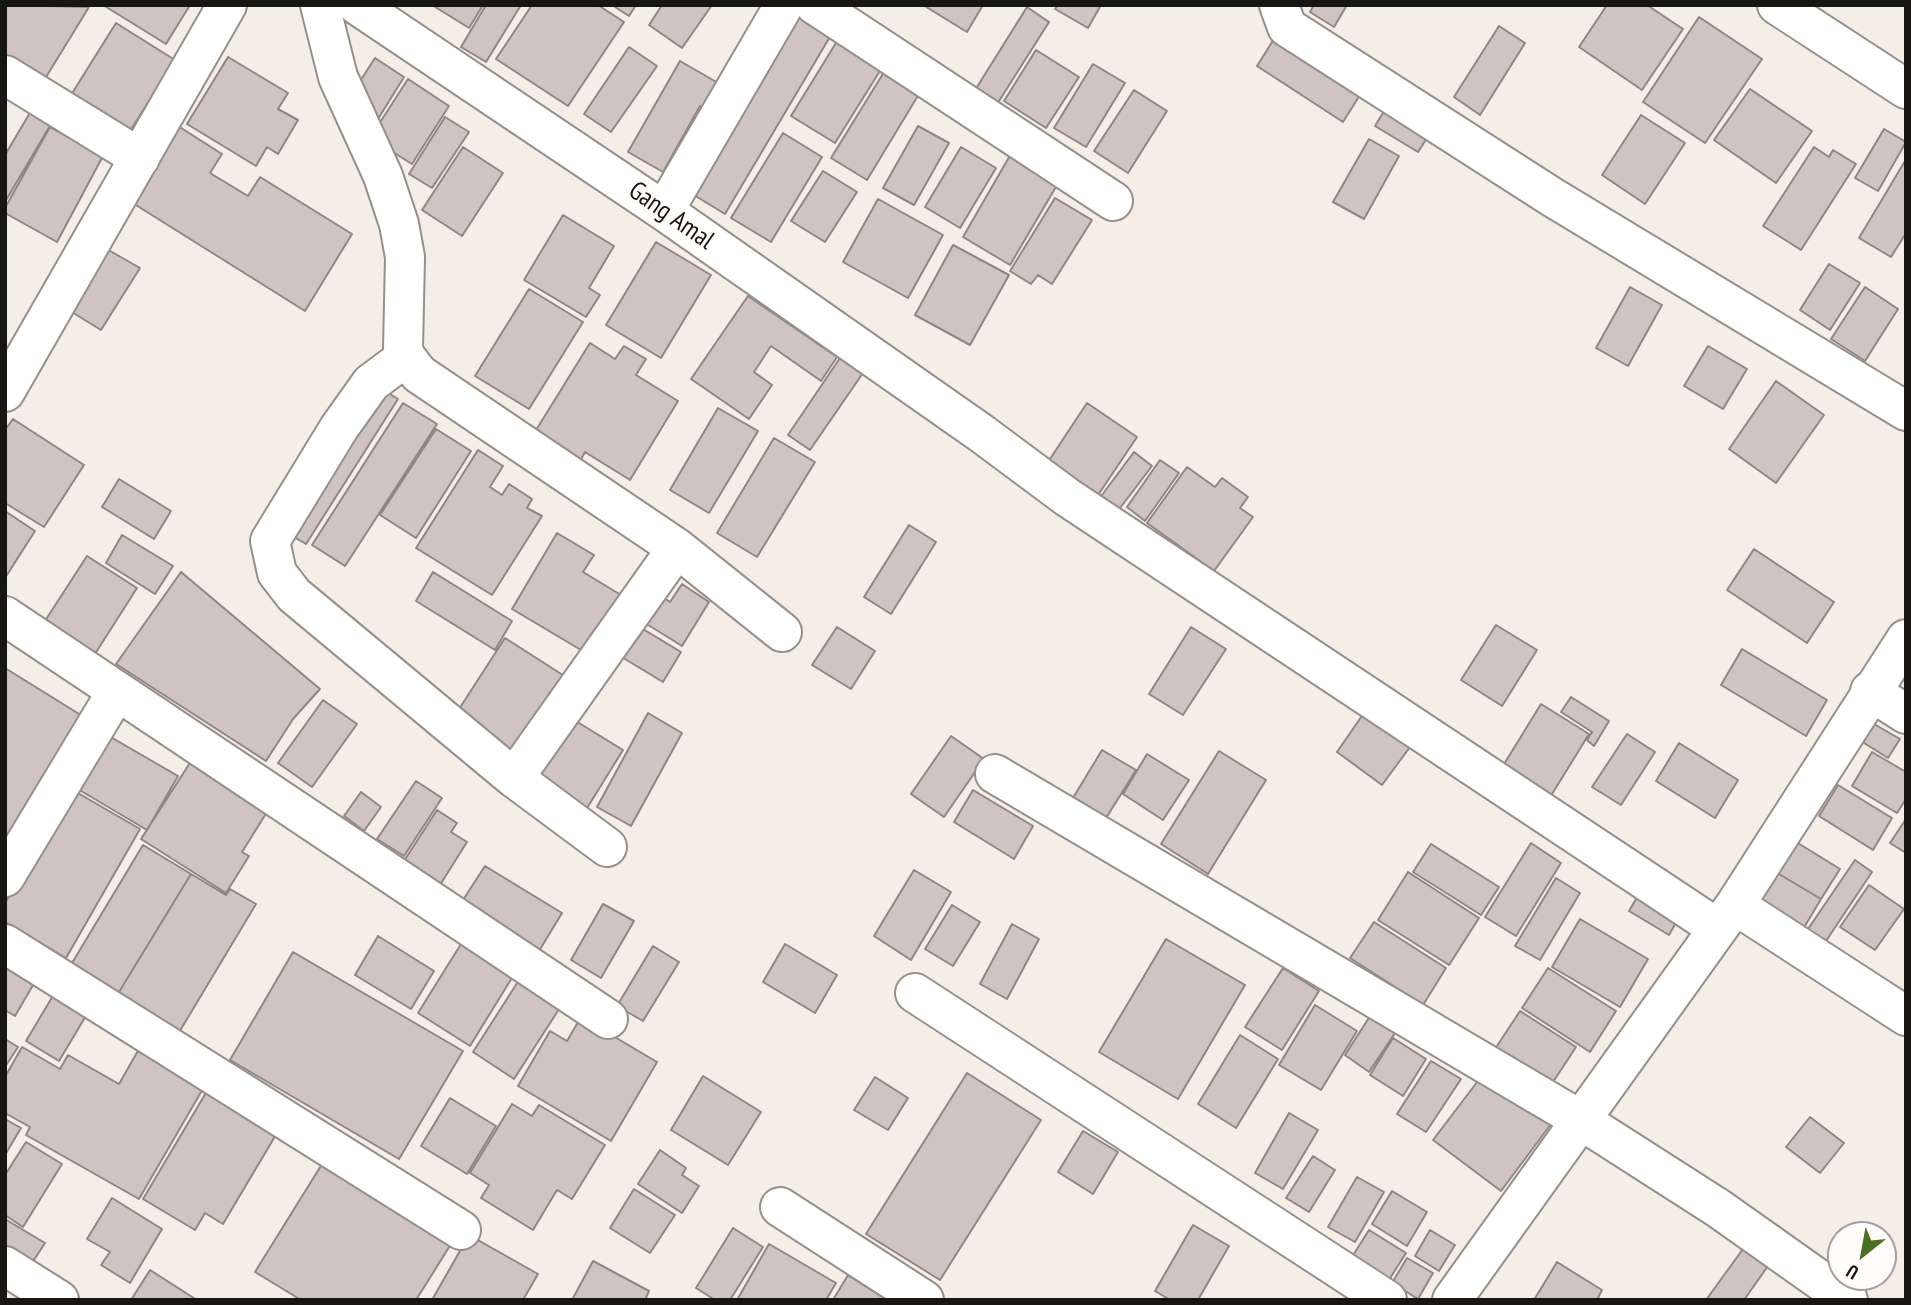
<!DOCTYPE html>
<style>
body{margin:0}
#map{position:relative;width:1911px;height:1305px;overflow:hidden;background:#f5eee6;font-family:"PT Sans Narrow",sans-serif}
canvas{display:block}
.frame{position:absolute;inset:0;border:7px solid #181613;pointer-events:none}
.north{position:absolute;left:1827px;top:1221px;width:70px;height:70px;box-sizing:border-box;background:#fffcf9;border:2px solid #a3a09d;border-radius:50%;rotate:211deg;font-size:19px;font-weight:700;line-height:28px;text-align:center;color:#181613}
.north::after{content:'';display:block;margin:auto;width:24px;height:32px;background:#4d6e25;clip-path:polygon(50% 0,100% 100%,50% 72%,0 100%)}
</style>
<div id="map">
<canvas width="1911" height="1305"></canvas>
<div class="frame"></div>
<div class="north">U</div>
</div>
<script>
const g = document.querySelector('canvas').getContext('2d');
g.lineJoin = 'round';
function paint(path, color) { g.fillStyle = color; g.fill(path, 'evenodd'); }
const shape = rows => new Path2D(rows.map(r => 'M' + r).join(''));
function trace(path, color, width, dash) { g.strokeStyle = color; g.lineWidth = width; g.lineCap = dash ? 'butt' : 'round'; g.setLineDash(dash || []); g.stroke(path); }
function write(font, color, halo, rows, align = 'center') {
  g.font = font + ' "PT Sans Narrow",sans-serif'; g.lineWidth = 5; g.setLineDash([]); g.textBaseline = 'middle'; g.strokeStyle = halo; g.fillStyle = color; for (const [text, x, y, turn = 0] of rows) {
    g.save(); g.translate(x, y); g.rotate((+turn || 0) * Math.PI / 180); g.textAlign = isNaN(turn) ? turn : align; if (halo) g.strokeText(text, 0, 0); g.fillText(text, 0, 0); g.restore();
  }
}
const building = shape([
 [5,5,89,7,43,82,5,59,5,5],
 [103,5,190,5,166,44,103,5],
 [432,5,483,5,469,28,432,5],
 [486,5,521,5,486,62,461,47,486,5],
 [532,5,598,5,624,22,568,106,496,59,532,5],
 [612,5,636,5,629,16,612,5],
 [662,5,712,5,682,48,649,25,662,5],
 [923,5,983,5,967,32,923,5],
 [1058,5,1101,5,1088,28,1055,9,1058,5],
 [1314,5,1347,5,1334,27,1310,12,1314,5],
 [1607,5,1647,5,1683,29,1642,90,1579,47,1607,5],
 [1027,7,1049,22,994,109,972,95,1027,7],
 [790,10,831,35,725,214,684,189,790,10],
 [1699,17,1762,59,1705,143,1643,102,1699,17],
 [116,23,175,60,130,131,71,95,116,23],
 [1499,26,1525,43,1480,115,1454,97,1499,26],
 [1279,31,1365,87,1343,122,1257,66,1279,31],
 [839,38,883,66,835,143,791,116,839,38],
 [629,47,657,66,611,132,584,114,629,47],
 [1036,50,1079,77,1046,128,1004,101,1036,50],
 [228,57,288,93,278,109,298,120,278,154,267,147,256,166,187,124,228,57],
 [375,58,404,77,378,119,348,100,375,58],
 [680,61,725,87,711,112,700,106,663,172,628,152,680,61],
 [1093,64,1125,83,1086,147,1054,128,1093,64],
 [884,72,919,94,867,180,831,158,884,72],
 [408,79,449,106,412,164,370,138,408,79],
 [1750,89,1812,131,1776,183,1714,140,1750,89],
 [1134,90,1167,111,1128,173,1094,151,1134,90],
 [1392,98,1436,124,1418,152,1375,126,1392,98],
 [31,111,51,124,5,202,5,155,31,111],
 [1641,115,1685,143,1645,204,1602,175,1641,115],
 [445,117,469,132,432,188,409,174,445,117],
 [178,126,222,154,210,173,248,196,260,177,352,234,305,311,131,202,178,126],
 [918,126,949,143,914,205,883,188,918,126],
 [50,127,103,156,57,242,5,213,5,208,50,127],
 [1884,129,1906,142,1878,191,1855,178,1884,129],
 [783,133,822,157,771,242,731,218,783,133],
 [1369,139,1399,156,1364,219,1333,202,1369,139],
 [463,147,503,173,462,236,422,210,463,147],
 [961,147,996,168,960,228,925,207,961,147],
 [1814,147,1829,157,1833,150,1856,164,1801,250,1763,226,1814,147],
 [1012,152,1060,180,1010,265,963,237,1012,152],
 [1905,161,1906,233,1891,257,1859,238,1905,161],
 [823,171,857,192,825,242,791,221,823,171],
 [1055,198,1092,220,1052,284,1038,275,1031,284,1010,271,1055,198],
 [878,199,943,235,908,298,843,262,878,199],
 [563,215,614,246,589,288,600,295,586,317,524,280,563,215],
 [656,242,711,275,661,358,606,325,656,242],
 [953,245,1009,275,970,345,915,315,953,245],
 [105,248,140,268,101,330,67,309,105,248],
 [1829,264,1860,283,1830,330,1800,310,1829,264],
 [1630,287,1662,305,1628,366,1596,348,1630,287],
 [1865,287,1898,309,1865,361,1831,339,1865,287],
 [529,289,583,322,529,409,475,376,529,289],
 [748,296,837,357,821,381,771,346,754,372,772,385,749,419,691,379,748,296],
 [590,343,615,359,624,346,646,359,636,375,678,401,630,480,585,452,579,463,533,435,590,343],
 [1708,346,1747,369,1723,409,1684,386,1708,346],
 [842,355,865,370,810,450,788,435,842,355],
 [1776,381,1824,415,1776,483,1729,449,1776,381],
 [377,386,398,399,306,544,284,531,377,386],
 [403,403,437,424,345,566,312,545,403,403],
 [1087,403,1137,437,1096,498,1046,465,1087,403],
 [718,408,758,431,709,513,670,490,718,408],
 [13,419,84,465,44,527,5,503,5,430,13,419],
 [436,429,471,451,416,538,380,515,436,429],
 [774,438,815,462,757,557,717,533,774,438],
 [478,450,503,466,490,487,502,495,509,484,532,499,527,508,542,516,492,595,416,548,478,450],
 [1134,452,1152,466,1117,512,1099,499,1134,452],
 [1160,460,1179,473,1145,521,1127,507,1160,460],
 [1187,467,1215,487,1222,478,1248,497,1240,508,1253,517,1214,571,1147,523,1187,467],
 [119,479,171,511,154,539,102,507,119,479],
 [5,511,35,531,5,578,5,511],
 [909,525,936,542,891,614,864,597,909,525],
 [557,533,594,555,583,572,626,598,591,656,512,609,557,533],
 [122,535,173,566,155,594,106,563,122,535],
 [1754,549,1834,602,1807,643,1727,590,1754,549],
 [87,556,137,588,93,657,43,624,87,556],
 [181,572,320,689,293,719,266,761,116,664,181,572],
 [433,572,512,621,495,650,416,601,433,572],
 [682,584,709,602,682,646,637,618,654,591,670,602,682,584],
 [633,623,681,652,663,682,615,653,633,623],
 [1496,625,1537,650,1502,706,1461,680,1496,625],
 [837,627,875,651,851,689,812,665,837,627],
 [1191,627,1226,649,1183,715,1149,694,1191,627],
 [505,638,566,677,513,759,452,720,505,638],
 [1742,649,1827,700,1806,736,1721,685,1742,649],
 [5,668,84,717,10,837,5,834,5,668],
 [1571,697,1609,721,1594,746,1587,740,1592,732,1561,712,1571,697],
 [323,700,357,724,312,787,278,763,323,700],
 [1541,704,1589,734,1549,799,1501,769,1541,704],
 [1366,710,1413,743,1382,785,1337,752,1366,710],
 [648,713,682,733,631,826,597,807,648,713],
 [566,715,623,750,584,813,527,777,566,715],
 [1867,720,1900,739,1888,758,1856,738,1867,720],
 [102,732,178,776,147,830,71,785,102,732],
 [1627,734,1655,752,1621,805,1592,787,1627,734],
 [951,736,984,759,944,817,911,794,951,736],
 [1679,743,1738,780,1715,818,1656,781,1679,743],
 [1102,750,1136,770,1103,823,1070,803,1102,750],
 [1219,751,1266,780,1208,874,1161,844,1219,751],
 [1872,752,1906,772,1906,799,1897,813,1852,786,1872,752],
 [1147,754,1189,780,1163,820,1123,794,1147,754],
 [195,755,272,804,242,852,249,856,226,893,141,839,195,755],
 [416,781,442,798,404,856,377,839,416,781],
 [1838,785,1892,818,1873,850,1819,816,1838,785],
 [71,789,140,829,66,958,5,922,5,903,71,789],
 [973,790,1033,826,1014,859,954,822,973,790],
 [361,792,381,807,364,831,344,816,361,792],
 [437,810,457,823,451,832,467,842,440,885,404,861,437,810],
 [1906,819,1906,853,1890,843,1906,819],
 [1793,840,1840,869,1821,899,1774,871,1793,840],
 [1531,843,1561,863,1516,936,1485,917,1531,843],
 [1431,844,1499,887,1481,915,1413,872,1431,844],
 [143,845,191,874,116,997,69,968,143,845],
 [1855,860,1872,872,1824,944,1806,932,1855,860],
 [485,866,562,913,539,951,461,903,485,866],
 [914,870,951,892,911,960,874,936,914,870],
 [1774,871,1821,899,1802,931,1755,902,1774,871],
 [1408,872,1479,918,1449,965,1378,920,1408,872],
 [191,874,226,895,230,889,256,904,178,1034,116,997,191,874],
 [1556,878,1580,893,1540,960,1515,946,1556,878],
 [1869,885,1904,909,1875,950,1840,927,1869,885],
 [1642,889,1682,912,1669,935,1629,911,1642,889],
 [603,904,634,921,601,978,571,960,603,904],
 [952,905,980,922,953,966,925,949,952,905],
 [1580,919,1648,959,1620,1007,1552,967,1580,919],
 [1374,922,1446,968,1423,1005,1350,958,1374,922],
 [1012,924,1039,939,1007,999,980,984,1012,924],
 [378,936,434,971,411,1009,355,975,378,936],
 [466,936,518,968,470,1046,418,1013,466,936],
 [1166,939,1245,985,1178,1099,1099,1052,1166,939],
 [785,944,837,975,815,1013,763,982,785,944],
 [653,946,679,962,643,1021,617,1006,653,946],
 [293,952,463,1051,399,1159,230,1060,293,952],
 [5,961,36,980,15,1016,5,1010,5,961],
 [1283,968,1319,991,1282,1050,1245,1027,1283,968],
 [1548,968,1616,1011,1590,1052,1522,1008,1548,968],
 [521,977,563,1003,514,1079,473,1052,521,977],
 [57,989,90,1009,59,1061,26,1041,57,989],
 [1315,1005,1357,1031,1321,1090,1279,1065,1315,1005],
 [1374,1010,1399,1027,1369,1072,1345,1055,1374,1010],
 [1520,1011,1576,1047,1551,1085,1495,1049,1520,1011],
 [581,1017,657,1062,611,1141,518,1086,550,1031,567,1041,581,1017],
 [1240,1035,1278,1059,1236,1128,1198,1104,1240,1035],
 [1393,1038,1426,1059,1403,1096,1370,1075,1393,1038],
 [5,1039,18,1047,5,1067,5,1039],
 [143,1042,208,1080,139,1199,26,1135,30,1127,5,1113,5,1077,22,1047,60,1069,68,1055,119,1084,143,1042],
 [1431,1061,1461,1079,1426,1132,1397,1114,1431,1061],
 [967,1073,1041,1120,940,1280,866,1234,967,1073],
 [1484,1073,1551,1124,1501,1191,1433,1140,1484,1073],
 [703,1076,761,1112,728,1165,671,1130,703,1076],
 [875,1077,908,1098,888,1130,854,1110,875,1077],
 [210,1086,280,1128,223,1224,205,1213,195,1230,143,1199,210,1086],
 [450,1098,496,1126,467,1174,421,1146,450,1098],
 [512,1104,532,1116,539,1105,605,1145,572,1199,557,1190,533,1230,481,1198,489,1185,470,1173,512,1104],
 [1289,1113,1318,1130,1283,1189,1255,1173,1289,1113],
 [1810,1117,1844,1143,1820,1173,1786,1147,1810,1117],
 [5,1119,21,1128,5,1155,5,1119],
 [1083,1131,1118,1152,1093,1194,1058,1172,1083,1131],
 [26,1142,62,1164,23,1227,5,1215,5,1175,26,1142],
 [660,1150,686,1168,682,1175,699,1186,682,1213,638,1184,660,1150],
 [327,1156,456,1236,416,1300,301,1300,255,1272,327,1156],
 [1313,1156,1335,1170,1309,1212,1286,1198,1313,1156],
 [1357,1177,1384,1192,1355,1242,1328,1227,1357,1177],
 [634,1189,675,1215,650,1253,610,1228,634,1189],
 [1392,1191,1427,1212,1407,1246,1372,1224,1392,1191],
 [112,1198,162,1229,130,1283,101,1265,110,1252,87,1239,112,1198],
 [5,1219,45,1243,28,1269,5,1254,5,1219],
 [1193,1225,1229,1246,1198,1300,1170,1300,1155,1291,1193,1225],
 [733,1228,763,1247,730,1300,715,1300,696,1288,733,1228],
 [1369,1230,1406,1253,1387,1283,1350,1260,1369,1230],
 [1430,1230,1455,1245,1439,1271,1415,1256,1430,1230],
 [469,1235,538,1274,523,1300,432,1300,469,1235],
 [769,1244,836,1283,826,1300,737,1300,769,1244],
 [1743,1249,1768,1266,1744,1300,1706,1300,1743,1249],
 [1407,1258,1433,1273,1418,1299,1392,1283,1407,1258],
 [593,1261,649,1291,645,1300,572,1300,593,1261],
 [1557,1262,1602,1290,1597,1300,1534,1300,1557,1262],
 [150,1270,197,1300,131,1300,150,1270],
 [848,1275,887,1300,833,1300,848,1275]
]);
paint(building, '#d0c4c2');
trace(building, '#918684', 2);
const minor = shape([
 [320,5,338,77,383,176,399,224,405,257,403,349,406,357,419,374,677,548,782,632],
 [357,5,664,211,981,433,1067,497,1717,928],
 [815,5,1113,201],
 [1279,5,1287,27,1552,197,1906,411],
 [1777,5,1906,89],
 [5,75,140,158],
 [664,211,784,5],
 [406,357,371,383,339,428,270,541,277,573,294,595,514,778,607,847],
 [5,392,227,5],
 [5,616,608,1019],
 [1870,691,1906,714],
 [995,774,1579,1119,1718,1208,1848,1300],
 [514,778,677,548],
 [5,877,117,691],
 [1735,905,1906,1016],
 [5,944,461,1230],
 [915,993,1387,1300],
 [780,1207,924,1300],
 [5,1266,59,1300],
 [1452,1300,1735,905,1906,639]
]);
trace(minor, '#969088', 42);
trace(minor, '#fff', 38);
write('26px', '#181613', '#fffcf9', [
 ["Gang Amal",671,216,35]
]);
</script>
